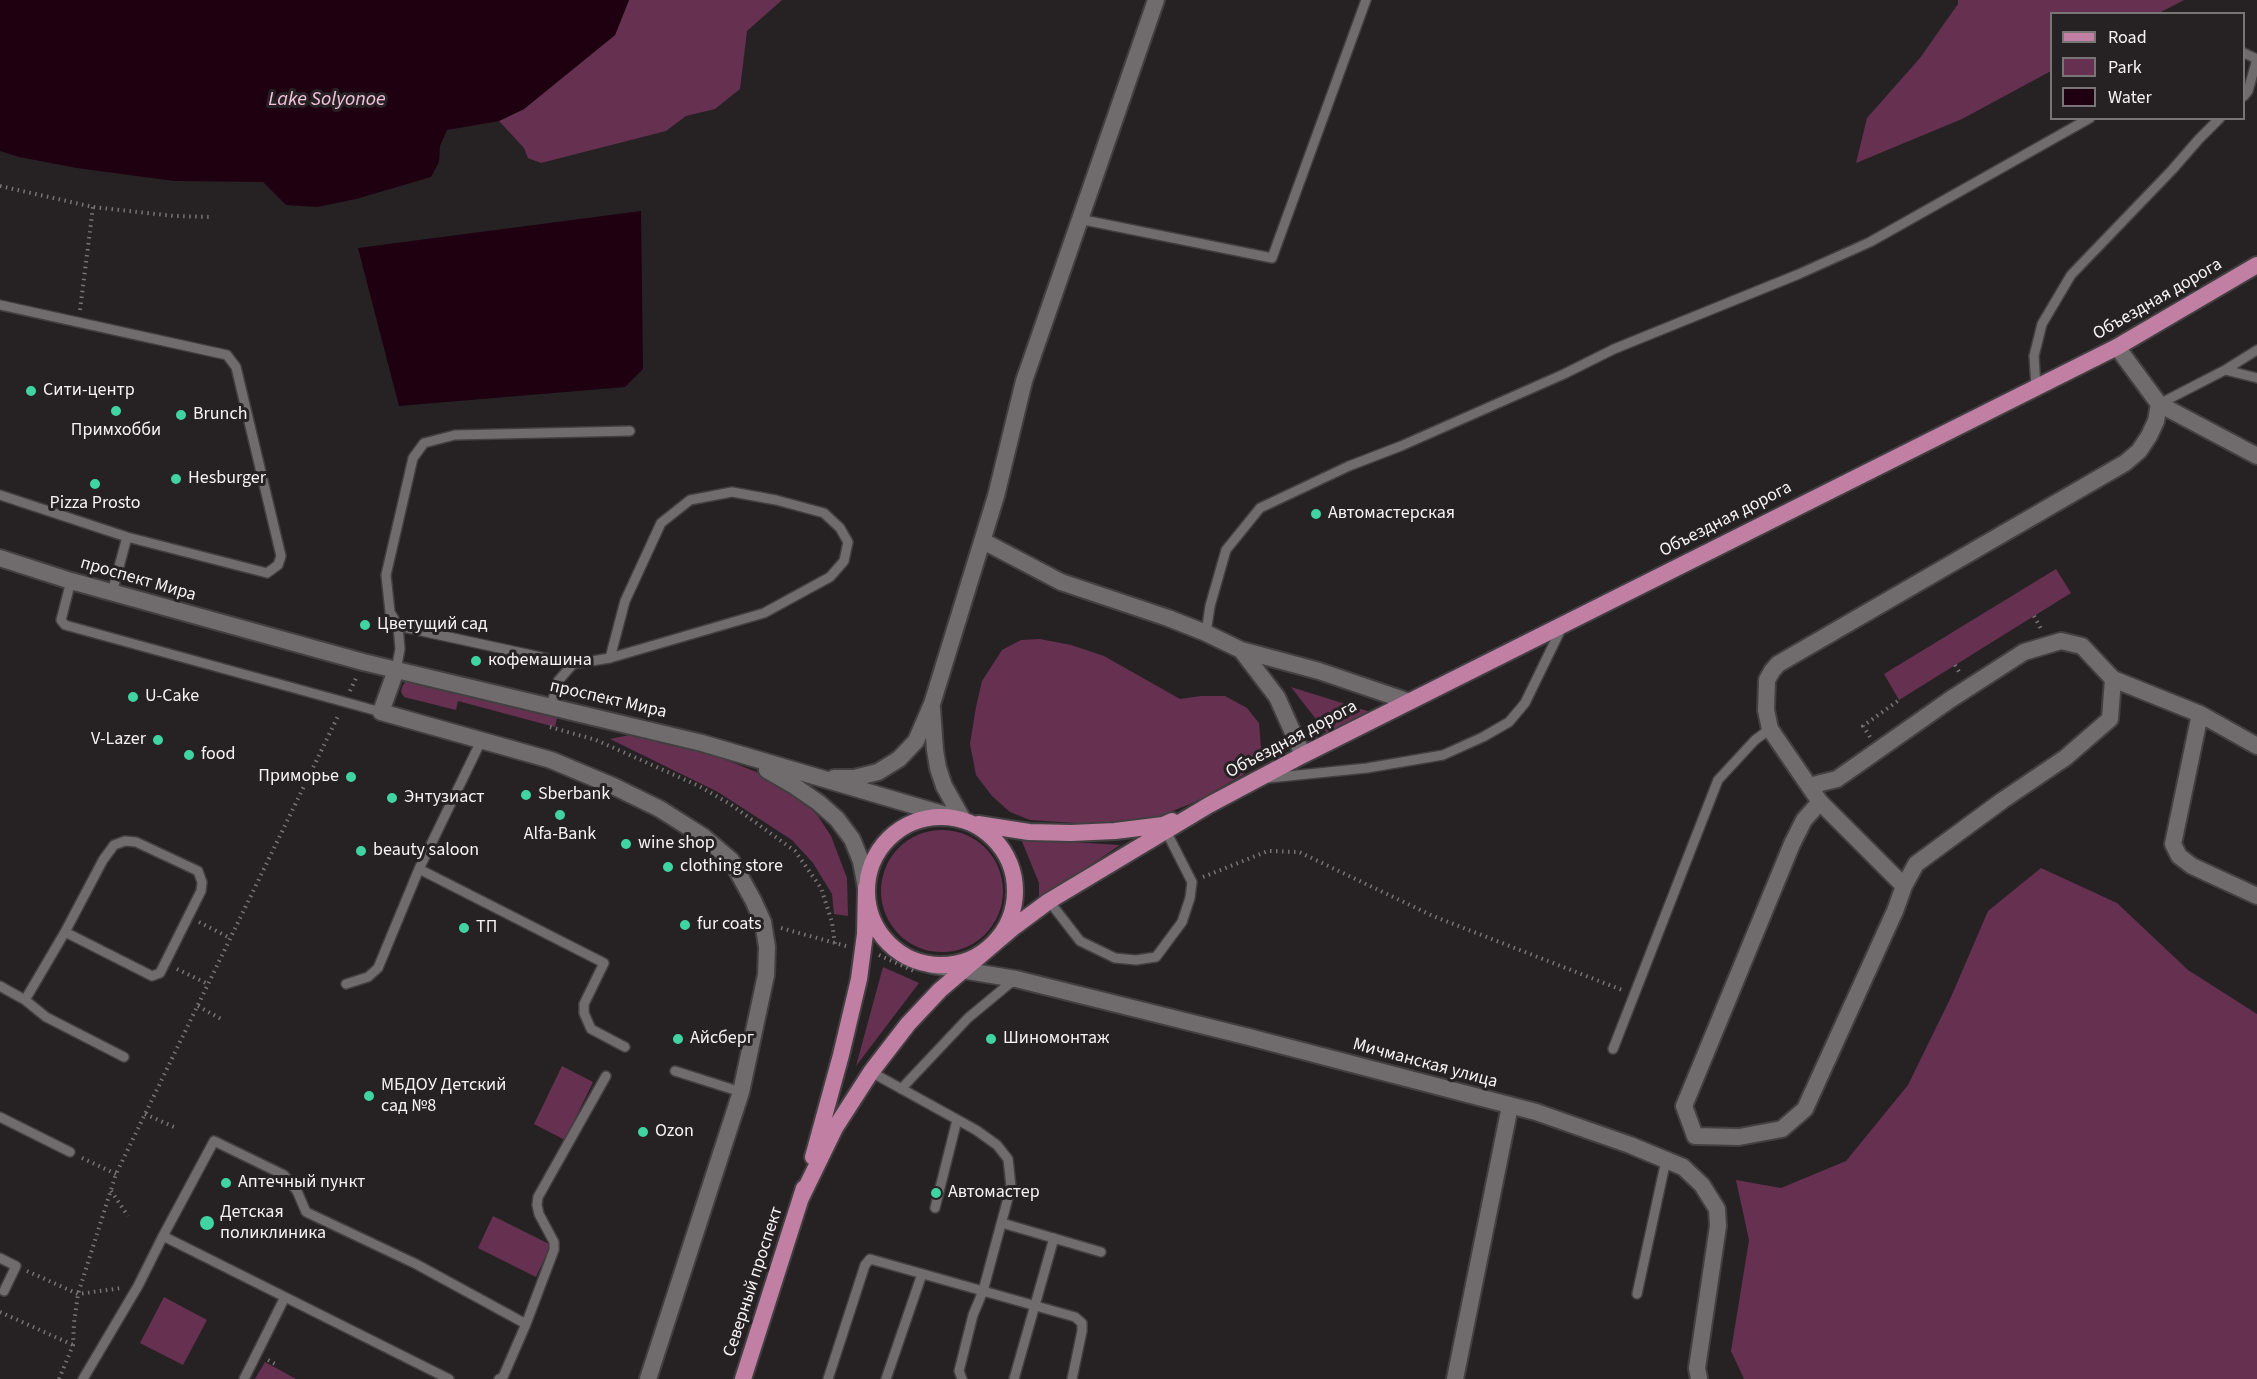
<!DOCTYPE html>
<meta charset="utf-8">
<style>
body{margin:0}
#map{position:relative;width:2257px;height:1379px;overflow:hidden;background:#262224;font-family:"Source Sans 3",sans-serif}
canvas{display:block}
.legend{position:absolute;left:2050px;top:12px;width:195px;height:108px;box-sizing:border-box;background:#262224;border:2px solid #797577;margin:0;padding:8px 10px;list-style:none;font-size:18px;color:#f5f2f3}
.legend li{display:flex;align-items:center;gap:12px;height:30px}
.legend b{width:30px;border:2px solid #797577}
</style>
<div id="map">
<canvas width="2257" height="1379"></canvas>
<ul class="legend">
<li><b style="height:8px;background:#c17fa4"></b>Road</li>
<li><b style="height:16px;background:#663050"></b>Park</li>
<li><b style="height:16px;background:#1e0011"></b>Water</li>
</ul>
</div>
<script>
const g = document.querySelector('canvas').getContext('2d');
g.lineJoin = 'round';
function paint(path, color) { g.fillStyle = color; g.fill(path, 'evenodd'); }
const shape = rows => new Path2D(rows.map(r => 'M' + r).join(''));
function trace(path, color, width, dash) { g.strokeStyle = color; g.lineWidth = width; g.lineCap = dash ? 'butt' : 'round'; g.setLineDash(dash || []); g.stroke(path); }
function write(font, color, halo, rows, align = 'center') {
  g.font = font + ' "Source Sans 3",sans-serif'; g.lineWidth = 6; g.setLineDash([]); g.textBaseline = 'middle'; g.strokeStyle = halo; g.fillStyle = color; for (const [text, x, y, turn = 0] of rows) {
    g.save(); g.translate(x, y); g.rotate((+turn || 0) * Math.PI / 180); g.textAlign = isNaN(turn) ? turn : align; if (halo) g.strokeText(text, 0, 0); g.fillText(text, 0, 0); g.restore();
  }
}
paint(shape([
 [629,0,782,0,747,31,740,89,715,109,686,116,666,131,541,163,528,158,524,148,499,121,524,109,615,35],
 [1958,0,2184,0,2159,13,2052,14,2051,71,1962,119,1856,163,1867,118,1920,58,1958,4],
 [2056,569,2071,593,1899,700,1884,674],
 [1040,639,1071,645,1104,656,1180,699,1201,696,1225,696,1247,708,1259,723,1261,748,1256,762,1243,775,1195,802,1160,816,1091,824,1030,820,1010,812,992,796,976,775,970,744,976,707,982,681,1002,650,1021,640],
 [413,680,557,718,555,727,458,701,456,710,404,697,401,692,402,687,405,682],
 [1291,687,1374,713,1329,736],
 [634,734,716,756,769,777,796,794,818,816,831,836,847,878,848,916,834,914,832,894,813,863,792,840,718,792,610,739],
 '881 891a61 61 0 1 1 122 0a61 61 0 1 1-122 0Z',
 [1021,839,1120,845,1039,900,1039,883],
 [2041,868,2117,903,2188,970,2257,1014,2257,1379,1744,1379,1731,1351,1749,1240,1736,1180,1781,1188,1846,1161,1908,1085,1951,997,1988,911],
 [883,967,919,983,856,1066],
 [562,1066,593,1082,565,1140,534,1124],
 [493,1216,551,1245,536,1277,478,1248],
 [164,1297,207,1320,183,1365,140,1343],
 [265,1362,296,1379,255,1379]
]), '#663050');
paint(shape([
 [0,0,629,0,615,35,524,109,499,121,447,130,440,146,439,162,431,177,356,199,317,207,286,205,263,182,174,181,77,168,19,157,0,151],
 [641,211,643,369,625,387,399,406,358,248]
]), '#1e0011');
const service = shape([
 [2244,53,2257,59],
 [2244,96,2248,91,2257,59],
 [1079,219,1272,258,1366,0],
 [0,305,227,355,236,367,281,556,278,565,267,573,127,537,0,495],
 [2225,370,2257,378],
 [2036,387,2034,356,2042,324,2071,275,2172,170,2199,139,2220,118],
 [2159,404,2225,370,2257,350],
 [71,581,61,620,65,625,381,712],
 [112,593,127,537],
 [398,626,573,664,610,658,764,613,830,577,844,561,848,542,840,528,824,513,776,500,732,492,690,500,661,523,625,601,610,658],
 [1206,633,1210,606,1226,550,1260,508,1349,466,1401,446,1564,374,1614,349,1799,274,1870,242,2090,118],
 [396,670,400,649,398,626,390,612,386,575,413,458,424,443,455,435,630,431],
 [551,707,558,681,573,664],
 [1269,778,1367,768,1443,755,1483,737,1509,722,1525,703,1562,627],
 [419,869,604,963,584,1004,584,1013,591,1029,625,1047],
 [1049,901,1080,941,1115,958,1136,960,1156,957,1182,922,1190,898,1192,882,1166,831],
 [346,984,368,977,378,968,419,869,482,739],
 [0,986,25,1000,65,932,103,860,114,845,125,841,136,842,198,871,202,882,201,891,160,973,152,976,65,932],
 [25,1000,46,1017,124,1057],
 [1613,1049,1718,780,1755,740,1770,729],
 [675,1071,741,1092],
 [871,1072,976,1130,997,1145,1008,1159,1011,1187,983,1291,973,1315,959,1371,962,1379],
 [901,1089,968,1018,1015,979],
 [0,1117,70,1152],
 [935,1208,957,1120],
 [1002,1223,1101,1252],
 [0,1258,16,1266,4,1291],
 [1637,1294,1666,1160],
 [526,1324,554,1250,554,1242,539,1214,537,1205,538,1197,606,1076],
 [83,1379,138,1286,163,1236],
 [244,1379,285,1297],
 [449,1379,163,1236,214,1141,284,1175,297,1191,306,1212,416,1264,526,1324,503,1377,499,1379],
 [828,1379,865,1265,870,1259,1075,1317,1082,1323,1082,1331,1072,1379],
 [886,1379,922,1274],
 [1014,1379,1054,1238]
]);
const minor = shape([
 [2117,347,2159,404,2257,456],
 [2113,679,2200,714,2257,746],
 [2200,714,2173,844,2179,856,2192,866,2257,896],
 [1809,786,1837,779,1951,699,2024,652,2061,641,2082,646,2113,679,2110,719,2065,758,2003,800,1916,864,1904,886,1895,911,1805,1109,1782,1129,1739,1137,1695,1136,1684,1106,1792,844,1804,820,1820,802],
 [1904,886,1820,802,1770,729,1766,710,1767,680,1772,671,1778,664,2125,463,2139,451,2149,436,2156,421,2159,404],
 [931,965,1016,979,1249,1037,1536,1112,1630,1145,1683,1167,1702,1185,1717,1209,1718,1226,1697,1368,1699,1379],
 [1455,1379,1510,1106]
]);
const tertiary = shape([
 [396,670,381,712,551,760,613,786,660,809,704,837,731,860,753,900,763,922,767,947,766,975,741,1092,648,1379]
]);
const secondary = shape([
 [983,541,1061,582,1168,618,1206,633,1241,650,1319,671,1407,701],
 [0,558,71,581,363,662,702,743,963,820],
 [1241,650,1277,697,1303,755],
 [932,708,935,750,938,768,944,786,963,820],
 [767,770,793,785,819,803,837,819,852,839,861,861,866,888],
 [834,778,854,778,878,772,899,759,916,741,932,704,996,496,1024,381,1156,0]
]);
const primary = shape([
 '867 891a74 74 0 1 1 148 0a74 74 0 1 1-148 0Z',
 [978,824,1029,832,1071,833,1115,831,1163,825,1172,821],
 [813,1157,841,1055,859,979,865,934,866,888],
 [801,1198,835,1128,871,1072,908,1024,940,990,1014,927,1049,901,1209,805,1303,755,2117,347,2257,265],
 [743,1379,804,1188]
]);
trace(service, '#423f40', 12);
trace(minor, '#423f40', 20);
trace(tertiary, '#423f40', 20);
trace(secondary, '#423f40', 20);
trace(primary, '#423f40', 20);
trace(shape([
 [0,186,93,207,174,216,212,217],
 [80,310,93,207],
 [2034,616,2041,629],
 [1955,665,1961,675],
 [350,691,357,676],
 [550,727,596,740,699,786,730,804,795,851,821,888,832,922,835,945],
 [1870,737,1863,726,1899,700],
 [1203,877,1268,851,1299,852,1433,916,1622,990],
 [199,922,230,938],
 [781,928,846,946],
 [879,955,916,972],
 [177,969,208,984],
 [198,1006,221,1019],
 [145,1114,174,1127],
 [82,1158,116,1174],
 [111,1191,128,1216],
 [27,1271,78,1294,122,1288],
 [0,1312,73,1345],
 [268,1360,277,1365],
 [59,1379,73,1345,74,1323,78,1294,116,1174,339,714]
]), '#787476', 4, [1.5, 4.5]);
trace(service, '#706b6d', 9);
trace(minor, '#706b6d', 16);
trace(tertiary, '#706b6d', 16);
trace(secondary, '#706b6d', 16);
trace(primary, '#c17fa4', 16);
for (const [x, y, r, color] of [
 [31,391,6,"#40d4a2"],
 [116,411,6,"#40d4a2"],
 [181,415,6,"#40d4a2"],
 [176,479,6,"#40d4a2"],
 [95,484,6,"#40d4a2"],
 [1316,514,6,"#40d4a2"],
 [365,625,6,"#40d4a2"],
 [476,661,6,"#40d4a2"],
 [133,697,6,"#40d4a2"],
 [158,740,6,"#40d4a2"],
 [189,755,6,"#40d4a2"],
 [351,777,6,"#40d4a2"],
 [526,795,6,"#40d4a2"],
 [392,798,6,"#40d4a2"],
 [560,815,6,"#40d4a2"],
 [626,844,6,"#40d4a2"],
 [361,851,6,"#40d4a2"],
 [668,867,6,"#40d4a2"],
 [685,925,6,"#40d4a2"],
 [464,928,6,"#40d4a2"],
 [678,1039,6,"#40d4a2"],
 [991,1039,6,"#40d4a2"],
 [369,1096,6,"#40d4a2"],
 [643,1132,6,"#40d4a2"],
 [226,1183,6,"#40d4a2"],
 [936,1193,6,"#40d4a2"],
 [207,1223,8,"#40d4a2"]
]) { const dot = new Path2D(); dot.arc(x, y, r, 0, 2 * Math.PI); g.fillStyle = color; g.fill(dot); trace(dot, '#262224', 2); }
write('18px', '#f5f2f3', '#262224', [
 ["Объездная дорога",2158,300,-30],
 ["Объездная дорога",1726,520,-27],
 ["проспект Мира",138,580,16],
 ["проспект Мира",608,700,13],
 ["Объездная дорога",1292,740,-28],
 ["Мичманская улица",1425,1064,15],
 ["Северный проспект",754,1282,-72]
]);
write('18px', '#f5f2f3', '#262224', [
 ["Сити-центр",43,391],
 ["Brunch",193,415],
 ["Примхобби",116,431,"center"],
 ["Hesburger",188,479],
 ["Pizza Prosto",95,504,"center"],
 ["Автомастерская",1328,514],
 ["Цветущий сад",377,625],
 ["кофемашина",488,661],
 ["U-Cake",145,697],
 ["V-Lazer",146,740,"right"],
 ["food",201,755],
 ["Приморье",339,777,"right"],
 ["Sberbank",538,795],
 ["Энтузиаст",404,798],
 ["Alfa-Bank",560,835,"center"],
 ["wine shop",638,844],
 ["beauty saloon",373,851],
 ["clothing store",680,867],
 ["fur coats",697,925],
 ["ТП",476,928],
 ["Айсберг",690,1039],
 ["Шиномонтаж",1003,1039],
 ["МБДОУ Детский",381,1086],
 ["сад №8",381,1107],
 ["Ozon",655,1132],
 ["Аптечный пункт",238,1183],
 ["Автомастер",948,1193],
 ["Детская",220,1213],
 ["поликлиника",220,1234]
], 'left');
write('italic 20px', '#f8c1de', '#262224', [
 ["Lake Solyonoe",327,101]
]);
</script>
